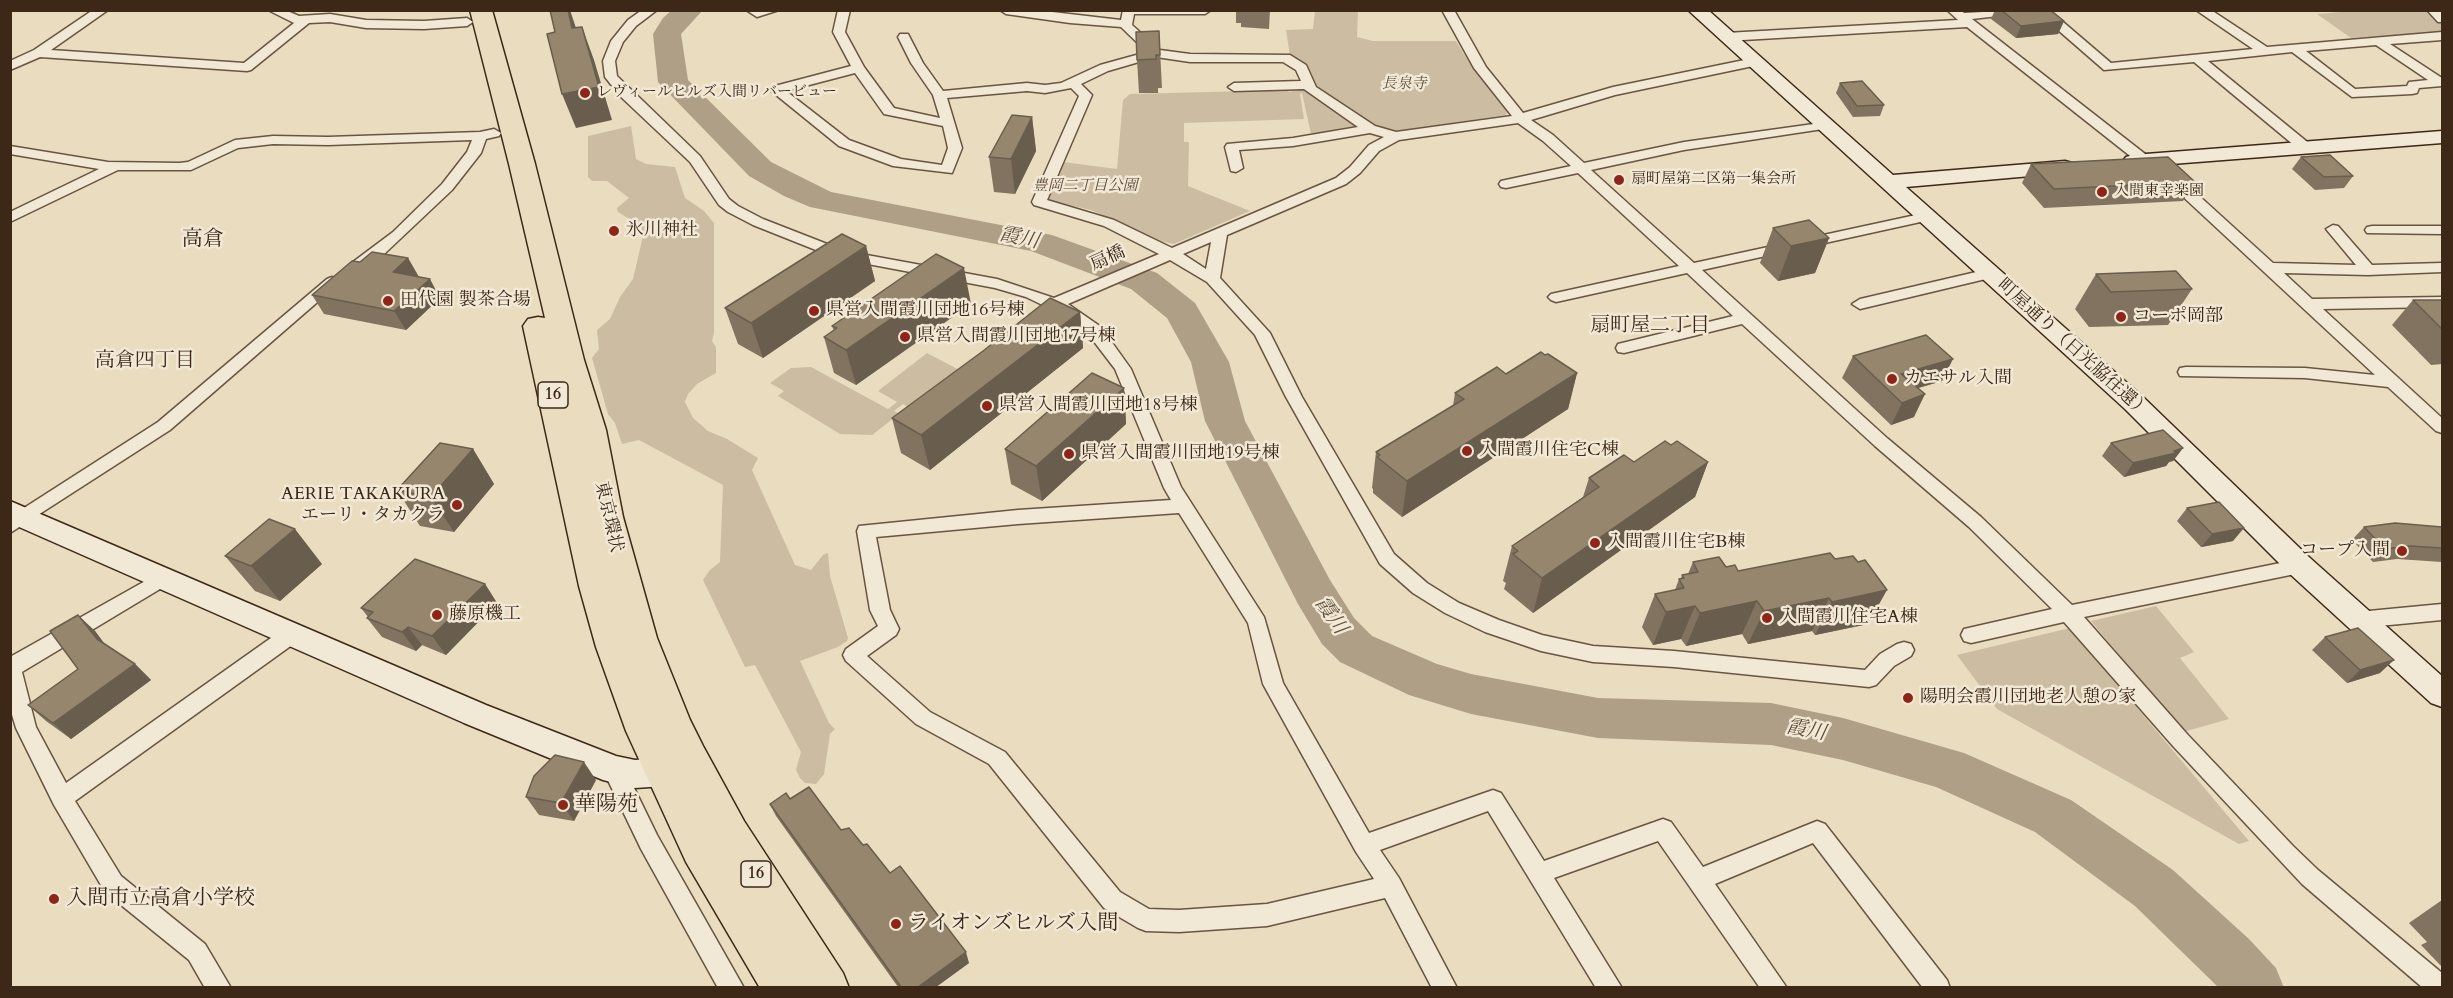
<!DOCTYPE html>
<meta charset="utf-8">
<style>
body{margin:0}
#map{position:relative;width:2453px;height:998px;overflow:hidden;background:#e9dcbf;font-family:Cardo,serif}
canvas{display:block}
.frame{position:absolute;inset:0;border:12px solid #3d2817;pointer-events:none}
</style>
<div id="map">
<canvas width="2453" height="998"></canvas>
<div class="frame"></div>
</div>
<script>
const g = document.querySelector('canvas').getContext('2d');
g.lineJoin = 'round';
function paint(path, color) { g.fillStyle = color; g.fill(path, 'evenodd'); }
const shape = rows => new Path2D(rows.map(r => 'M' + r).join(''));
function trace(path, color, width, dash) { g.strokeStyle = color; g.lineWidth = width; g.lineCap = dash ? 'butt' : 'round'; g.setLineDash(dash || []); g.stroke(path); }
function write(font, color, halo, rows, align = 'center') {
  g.font = font + ' Cardo,"Noto Serif JP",serif'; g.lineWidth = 5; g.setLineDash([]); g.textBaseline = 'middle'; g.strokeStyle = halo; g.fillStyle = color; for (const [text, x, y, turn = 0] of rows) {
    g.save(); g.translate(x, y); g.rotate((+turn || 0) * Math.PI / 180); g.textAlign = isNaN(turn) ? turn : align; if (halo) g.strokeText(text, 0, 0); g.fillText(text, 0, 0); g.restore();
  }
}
paint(shape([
 [1358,10,1357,37,1373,41,1456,41,1471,65,1507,112,1506,115,1398,131,1376,126,1326,94,1316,85,1307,64,1290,56,1286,30,1313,29,1315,11],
 [2364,10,2428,11,2442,25,2442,32,2351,38,2317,14],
 [1304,88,1359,125,1311,134,1302,93,1300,94,1304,119,1184,123,1184,142,1189,142,1188,186,1250,211,1174,244,1160,241,1091,210,1051,201,1049,198,1063,162,1117,169,1123,100,1130,94,1288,90,1289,92],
 [631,126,636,159,646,164,675,167,685,198,704,211,714,223,714,333,712,341,716,347,716,373,697,384,688,394,685,402,693,418,708,431,727,439,758,458,752,470,795,565,811,570,823,555,828,553,830,576,848,638,847,641,838,647,800,661,829,723,835,729,830,734,824,774,816,784,805,783,800,778,796,770,801,752,755,665,745,667,703,580,710,570,720,562,723,485,639,440,622,444,615,423,608,414,592,358,599,349,597,330,610,319,620,297,633,279,643,236,641,226,618,212,617,208,629,198,607,181,592,181,588,177,588,136],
 [927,353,967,374,919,413,903,404,894,411,899,414,872,435,840,434,778,396,784,391,770,383,791,368,811,367,888,409,897,402,878,391],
 [2156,606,2194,652,2180,658,2229,719,2183,732,2091,621],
 [2070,628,2249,841,2239,844,1997,709,1957,655]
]), '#ccbda2');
paint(shape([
 [672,10,703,10,681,34,688,80,771,162,831,192,1052,235,1157,273,1195,303,1229,362,1245,421,1330,580,1354,618,1372,636,1437,664,1471,674,1598,698,1771,703,1843,718,1964,753,2071,800,2173,870,2249,939,2276,968,2284,988,2219,988,2135,906,2035,832,1936,787,1843,760,1771,745,1598,738,1471,714,1409,695,1340,662,1322,644,1298,604,1205,421,1191,362,1167,318,1131,289,1031,251,810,207,784,196,749,176,658,82,653,34,663,18,672,10]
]), '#af9f86');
const street = shape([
 [93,10,108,10,51,50,244,63,294,23,268,10,285,10,299,16,330,14,366,20,424,21,467,18,473,22,467,26,424,29,366,28,330,22,309,23,251,70,247,71,40,57,10,70,10,61,34,50,93,10],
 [642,10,657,10,636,26,623,42,615,61,617,76,700,156,729,199,738,206,763,219,845,251,997,279,1054,298,1159,254,1104,226,1034,205,1032,202,1079,96,1071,88,1045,93,1027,91,947,98,962,148,952,173,893,166,839,146,770,90,771,87,851,66,833,32,838,10,850,10,845,32,864,67,894,108,940,118,933,95,911,63,898,37,900,34,908,34,923,63,943,91,1027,83,1045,85,1061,83,1100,65,1147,52,1121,27,1070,23,1006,14,1000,10,1035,10,1121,20,1123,10,1211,10,1205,14,1134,14,1132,25,1160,50,1190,54,1290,55,1306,65,1316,87,1375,126,1396,132,1512,116,1474,68,1442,10,1454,10,1486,67,1523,113,1613,87,1754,58,1758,59,1760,62,1758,65,1615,95,1531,120,1553,135,1584,163,1684,142,1828,122,1830,125,1828,128,1823,129,1684,150,1591,170,1694,263,1925,213,1930,214,1932,217,1930,220,1925,221,1702,270,1887,438,1981,517,2072,605,2300,559,2307,561,2309,566,2307,571,2300,573,2084,617,2187,734,2293,846,2318,870,2442,973,2442,988,2423,988,2302,884,2173,746,2064,622,1971,643,1964,641,1961,635,1964,629,2052,609,1969,527,1875,446,1742,324,1624,353,1618,352,1616,348,1618,344,1733,316,1687,273,1556,302,1551,300,1548,297,1551,294,1679,266,1578,173,1506,188,1501,187,1499,184,1501,181,1571,166,1543,141,1518,123,1399,140,1379,151,1360,173,1346,184,1227,235,1220,278,1270,333,1302,397,1394,554,1427,583,1459,603,1499,620,1542,635,1593,646,1674,651,1865,670,1880,654,1897,644,1904,642,1911,644,1914,650,1911,656,1894,666,1876,685,1869,687,1674,667,1593,662,1541,651,1485,632,1445,613,1413,593,1380,564,1286,397,1255,335,1207,282,1170,260,1068,304,1101,327,1131,369,1181,487,1264,617,1283,683,1369,833,1493,790,1501,793,1544,861,1663,819,1671,822,1703,867,1817,821,1825,824,1947,980,1950,988,1923,988,1813,843,1715,884,1787,988,1760,988,1658,841,1554,878,1622,988,1596,988,1488,811,1380,850,1399,878,1457,988,1432,988,1385,898,1267,926,1179,932,1146,931,1138,928,1104,908,989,764,916,724,846,661,843,655,846,649,878,626,870,610,857,531,859,526,1018,510,1171,500,1164,488,1115,369,1089,335,1061,314,1026,297,995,288,836,258,753,225,728,212,719,205,690,162,620,96,605,77,603,61,611,41,628,20,642,10],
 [1156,57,1190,62,1283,62,1296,70,1301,81,1234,83,1228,87,1234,91,1304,89,1358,127,1293,138,1227,144,1225,147,1231,171,1236,172,1243,168,1239,150,1293,146,1370,133,1384,137,1369,145,1350,167,1336,178,1172,248,1114,220,1047,200,1092,95,1081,84,1108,71,1156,57],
 [855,73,884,114,943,126,948,148,942,165,901,159,849,140,786,91,855,73],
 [1211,242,1206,269,1183,254,1211,242],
 [1179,513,1248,623,1263,684,1356,852,1374,879,1267,904,1179,910,1149,909,1120,892,1005,752,930,712,867,656,896,635,899,629,890,610,876,537,1018,524,1179,513],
 [746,10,779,10,757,17,746,10],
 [1947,10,1961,10,1964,13,2022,10,2016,14,1972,19,2149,157,2151,160,2149,163,2139,163,1967,27,1726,41,1720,37,1726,33,1958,20,1947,10],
 [2035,10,2049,10,2111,63,2253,49,2196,10,2211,10,2267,47,2442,32,2442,40,2390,44,2442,78,2442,86,2419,88,2417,93,2412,94,2352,97,2292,52,2208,61,2311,145,2313,148,2311,151,2306,152,2301,151,2194,62,2104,70,2035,10],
 [2376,45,2428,80,2409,82,2407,86,2355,89,2306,51,2376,45],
 [2427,10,2440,10,2442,13,2442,22,2438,22,2427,10],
 [494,129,501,133,499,136,486,139,481,153,452,190,382,256,358,270,353,268,350,265,353,262,393,232,442,184,467,152,472,140,328,145,273,144,238,148,191,170,118,170,10,222,10,212,99,169,10,154,10,146,108,162,179,163,188,162,235,140,273,136,328,137,480,132,494,129],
 [2170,173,2175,174,2273,263,2356,265,2326,229,2333,225,2338,226,2372,265,2442,263,2442,272,2368,275,2284,273,2312,299,2442,297,2442,307,2323,309,2442,418,2442,433,2436,431,2388,387,2305,378,2180,376,2178,372,2180,368,2186,367,2305,368,2375,375,2165,180,2163,177,2170,173],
 [2372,226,2442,226,2442,234,2367,233,2365,230,2367,227,2372,226],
 [1989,269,1994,271,1997,274,1994,277,1860,309,1852,304,1860,299,1989,269],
 [332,277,340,282,337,285,170,430,10,533,10,517,158,422,327,279,332,277],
 [163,571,170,573,172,578,170,583,22,672,36,727,66,783,285,628,292,626,299,628,302,634,299,640,75,801,121,876,205,944,231,988,205,988,189,960,105,892,54,805,16,728,10,708,10,657,163,571],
 [2442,604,2442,620,2358,628,2351,625,2348,620,2351,615,2358,612,2442,604],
 [614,761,622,763,657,835,744,988,718,988,641,849,603,770,606,763,614,761]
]);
const secondary = shape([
 [1688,10,1708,10,1893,175,2065,161,2072,163,2075,167,2072,171,2065,173,1906,187,2143,397,2310,558,2442,676,2442,707,2431,703,2290,574,2125,409,1688,10],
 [2442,131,2442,143,2133,167,2126,165,2123,161,2126,157,2133,155,2442,131],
 [10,501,486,705,616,756,635,760,660,758,681,749,692,753,697,763,692,773,664,786,635,788,603,780,464,723,10,523,10,501]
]);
const highway = shape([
 [470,10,492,10,535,164,584,360,606,430,623,517,657,638,690,720,703,746,744,821,843,973,849,988,760,988,686,862,626,731,596,647,579,586,523,326,528,319,538,317,545,318,509,164,470,10]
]);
trace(street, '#685541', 3);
trace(secondary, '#3d2817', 3);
trace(highway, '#3d2817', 3);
paint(street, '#f1e8d5');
paint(secondary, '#f1e8d5');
paint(highway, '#e9dcbf');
paint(shape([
 [1236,10,1270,10,1269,29,1241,27,1241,23,1236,23],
 [1995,10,2050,10,2064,21,2058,34,2016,38,1991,19],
 [1159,31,1162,88,1158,88,1158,93,1139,93,1137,60],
 [1840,83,1884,105,1880,116,1853,117,1836,93],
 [1032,117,1036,151,1015,194,994,192,989,157],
 [2301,157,2353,176,2344,188,2315,190,2292,169],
 [2031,164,2195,182,2183,201,2044,208,2022,183],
 [1773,228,1829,238,1815,273,1778,281,1760,263],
 [866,246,875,281,763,358,738,344,725,308],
 [408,258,418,276,440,298,406,330,324,314,312,295,360,262],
 [2096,274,2192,289,2168,325,2089,327,2075,309],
 [2413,300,2442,300,2442,364,2431,365,2392,325],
 [971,304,856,385,834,373,824,337,834,331,832,326],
 [1080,312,1083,348,930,470,901,453,892,418],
 [1853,356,1942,381,1918,388,1914,417,1891,425,1842,378],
 [1577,373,1568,409,1402,517,1373,493,1373,489,1372,488,1376,452,1453,406,1455,393,1506,374],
 [1124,388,1126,424,1042,501,1011,484,1005,449],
 [2111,443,2183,448,2173,461,2169,462,2166,466,2124,477,2102,456],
 [1671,445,1708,462,1695,497,1533,613,1504,589,1506,583,1503,581,1512,546,1583,497,1589,478,1634,462],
 [473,449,494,484,454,532,420,526,397,490],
 [2187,508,2233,541,2201,547,2177,521],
 [2364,527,2442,527,2442,562,2397,559,2373,562,2352,540],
 [225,556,322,564,280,601,255,591],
 [1835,559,1868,624,1815,635,1812,631,1748,644,1742,634,1686,646,1681,639,1653,645,1642,627,1655,594,1675,590,1679,579,1681,579,1682,575,1688,574,1693,562,1726,567,1738,571],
 [485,584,497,603,446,655,422,645,416,651,382,637,367,618,368,617,361,608],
 [95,631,105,645,135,664,151,680,71,739,46,721,28,705,78,669],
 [2325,637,2380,673,2347,683,2312,650],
 [596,780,574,821,539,815,526,797],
 [790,799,841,830,863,845,969,963,936,987,898,987,776,816,770,804],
 [2442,900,2442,967,2421,945,2427,942,2409,923]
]), '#81735f');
paint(shape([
 [568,10,570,10,575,25,585,61,572,28],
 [2064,21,2058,34,2016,38,2021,26],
 [582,27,594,60,612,120,576,128,562,94],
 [1032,117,1036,151,1015,194,1011,159],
 [1829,238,1815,273,1778,281,1791,246],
 [866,246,875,281,763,358,751,323],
 [408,258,419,277,393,272],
 [964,268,971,304,856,385,846,350],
 [430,279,440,298,406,330,394,311],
 [1080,312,1083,348,930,470,921,435],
 [1953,359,1942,381,1894,395,1901,374],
 [1577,373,1568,409,1402,517,1407,481],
 [1124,388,1126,424,1042,501,1036,466],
 [1925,394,1914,417,1891,425,1902,403],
 [2183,448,2173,461,2169,462,2166,466,2124,477,2133,463],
 [473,449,494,484,454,532,431,497],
 [1708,462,1695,497,1533,613,1542,578],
 [2244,528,2233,541,2201,547,2212,534],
 [295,529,322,564,280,601,251,566],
 [485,584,497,603,446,655,432,636],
 [1887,590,1868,624,1815,635,1832,602],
 [1829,598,1812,631,1748,644,1764,611],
 [1757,601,1742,634,1686,646,1700,613],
 [1695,606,1681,639,1653,645,1666,612],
 [78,615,95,631,113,655,97,639],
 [408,627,422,645,416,651,402,632],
 [2394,660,2380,673,2347,683,2360,670],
 [135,664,151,680,71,739,53,723],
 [584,762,596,780,574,821,561,803],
 [966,952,969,963,936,987,918,987]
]), '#695e4d');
const building = shape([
 [550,10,568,10,572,28,582,27,599,87,562,94,547,34,555,32,550,10],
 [2001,10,2050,10,2064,21,2021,26,2001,10],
 [1159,31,1160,55,1156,55,1156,59,1137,60,1136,32,1159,31],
 [1862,81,1884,105,1857,106,1840,83,1862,81],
 [1012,115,1032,117,1011,159,989,157,1012,115],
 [2330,155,2353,176,2324,177,2301,157,2330,155],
 [2168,157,2195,182,2054,189,2031,164,2168,157],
 [1809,220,1829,238,1791,246,1773,228,1809,220],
 [842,234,866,246,751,323,725,308,842,234],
 [372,252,408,258,393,272,430,279,394,311,312,295,352,261,360,262,372,252],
 [936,254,964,268,846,350,824,337,837,328,832,326,936,254],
 [2176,271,2192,289,2111,292,2096,274,2176,271],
 [1050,298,1080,312,921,435,892,418,983,351,1050,298],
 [2413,300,2442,300,2442,329,2413,300],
 [1926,335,1953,359,1901,374,1925,394,1902,403,1853,356,1926,335],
 [1541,352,1545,355,1548,354,1577,373,1407,481,1377,457,1380,455,1376,452,1464,399,1455,393,1497,367,1506,374,1541,352],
 [1092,373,1124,388,1036,466,1005,449,1092,373],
 [2163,430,2183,448,2174,451,2176,453,2133,463,2111,443,2163,430],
 [1665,441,1671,445,1677,441,1708,462,1542,578,1513,554,1518,551,1512,546,1599,487,1589,478,1624,455,1634,462,1665,441],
 [440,443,473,449,431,497,397,490,440,443],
 [2219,502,2244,528,2212,534,2187,508,2219,502],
 [269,519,295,529,251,566,225,556,269,519],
 [2395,523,2442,527,2442,548,2410,546,2385,549,2364,527,2395,523],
 [1830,553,1835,559,1853,556,1858,562,1865,560,1887,590,1832,602,1829,598,1764,611,1757,601,1700,613,1695,606,1666,612,1655,594,1684,588,1679,579,1684,578,1682,575,1698,572,1693,562,1719,557,1726,567,1735,565,1738,571,1830,553],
 [415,559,485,584,432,636,408,627,402,632,367,618,373,612,361,608,415,559],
 [78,615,97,639,135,664,53,723,28,705,78,669,50,631,78,615],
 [2358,628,2394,660,2360,670,2325,637,2358,628],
 [555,755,584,762,561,803,526,797,534,776,555,755],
 [809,787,841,830,849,828,863,845,867,844,890,873,900,866,966,952,918,987,901,987,770,804,786,793,790,799,809,787]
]);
paint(building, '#96866e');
trace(building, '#695e4d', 1.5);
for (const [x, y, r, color] of [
 [585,93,6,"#8f2418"],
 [1619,180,6,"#8f2418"],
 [2102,192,6,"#8f2418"],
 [614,231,6,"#8f2418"],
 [388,301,6,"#8f2418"],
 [814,311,6,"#8f2418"],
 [2121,317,6,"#8f2418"],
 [905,337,6,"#8f2418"],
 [1892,379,6,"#8f2418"],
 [987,406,6,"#8f2418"],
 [1467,451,6,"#8f2418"],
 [1069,454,6,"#8f2418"],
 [457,505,6,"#8f2418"],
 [1595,543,6,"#8f2418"],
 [2402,551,6,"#8f2418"],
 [437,615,6,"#8f2418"],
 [1767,618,6,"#8f2418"],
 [1908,698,6,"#8f2418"],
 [563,805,6,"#8f2418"],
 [54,899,6,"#8f2418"],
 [896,924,6,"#8f2418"]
]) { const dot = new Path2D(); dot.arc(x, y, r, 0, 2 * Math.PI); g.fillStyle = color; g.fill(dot); trace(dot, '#f1e8d5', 2); }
write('italic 15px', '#614d3a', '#f1e8d5', [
 ["長泉寺",1404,85],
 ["豊岡二丁目公園",1085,187]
]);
write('15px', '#3d2817', '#f1e8d5', [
 ["レヴィールヒルズ入間リバービュー",597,93],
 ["扇町屋第二区第一集会所",1631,180],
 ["入間東幸楽園",2114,192]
], 'left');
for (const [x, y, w] of [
 [553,395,30],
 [756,874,30]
]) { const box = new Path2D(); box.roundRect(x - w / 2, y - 13, w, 26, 4.5); g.fillStyle = '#f1e8d5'; g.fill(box); trace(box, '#3d2817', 1.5); }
write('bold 16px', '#3d2817', null, [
 ["16",553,395],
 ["16",756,874]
]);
write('18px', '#3d2817', '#f1e8d5', [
 ["氷川神社",626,231],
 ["田代園 製茶合場",400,301],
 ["県営入間霞川団地16号棟",826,311],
 ["コーポ岡部",2133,317],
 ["県営入間霞川団地17号棟",917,337],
 ["カエサル入間",1904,379],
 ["県営入間霞川団地18号棟",999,406],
 ["入間霞川住宅C棟",1479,451],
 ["県営入間霞川団地19号棟",1081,454],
 ["AERIE TAKAKURA",445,495,"right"],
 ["エーリ・タカクラ",445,516,"right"],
 ["入間霞川住宅B棟",1607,543],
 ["コープ入間",2390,551,"right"],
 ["藤原機工",449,615],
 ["入間霞川住宅A棟",1779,618],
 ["陽明会霞川団地老人憩の家",1920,698]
], 'left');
write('18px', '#3d2817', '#f1e8d5', [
 ["扇橋",1108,259,-24],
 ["町屋通り（日光脇往還）",2073,349,42],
 ["東京環状",608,517,77]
]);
write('italic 20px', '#5f4c38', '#f1e8d5', [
 ["霞川",1019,239,12],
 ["霞川",1330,616,55],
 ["霞川",1806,731,11]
]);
write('20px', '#3d2817', '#f1e8d5', [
 ["扇町屋二丁目",1650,326],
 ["高倉四丁目",145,361]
]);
write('21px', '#3d2817', '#f1e8d5', [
 ["高倉",203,240]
]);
write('21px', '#3d2817', '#f1e8d5', [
 ["華陽苑",575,805],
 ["入間市立高倉小学校",66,899],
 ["ライオンズヒルズ入間",908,924]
], 'left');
</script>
